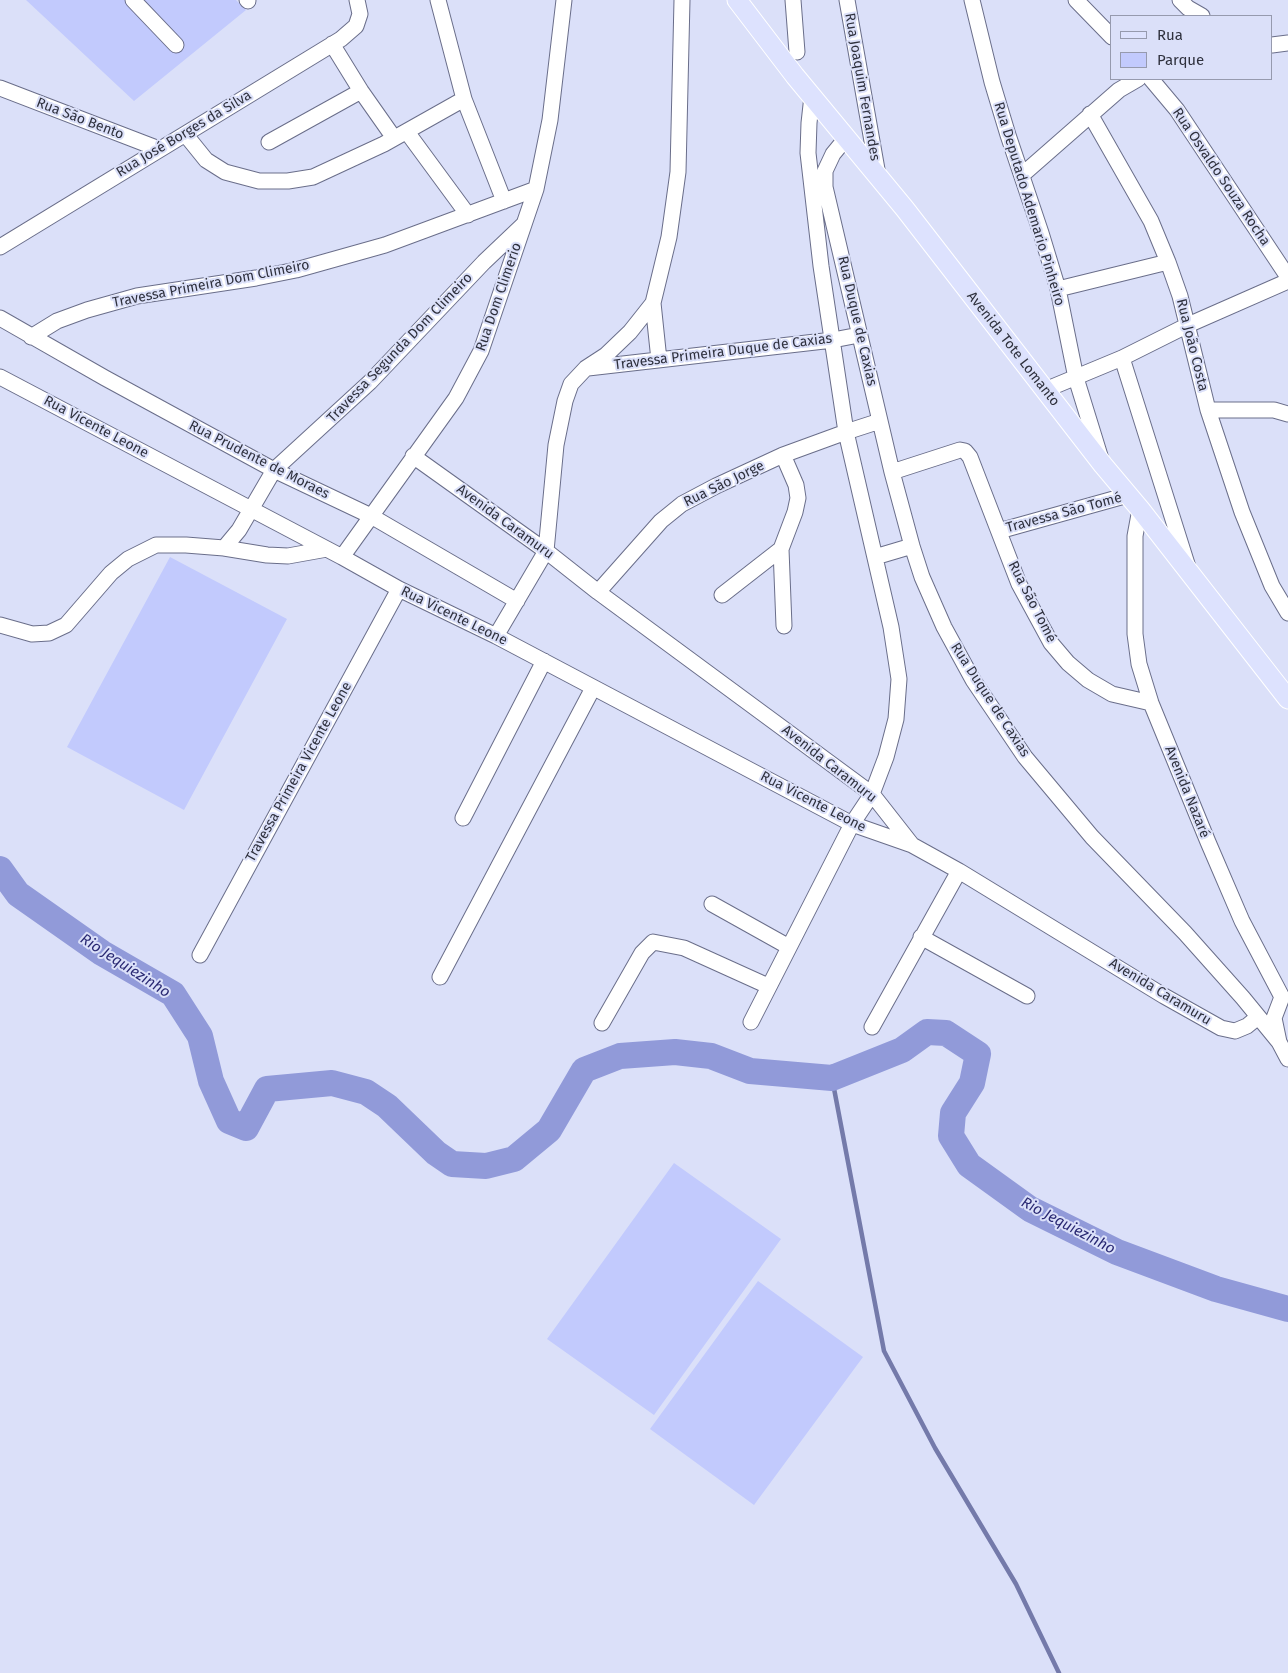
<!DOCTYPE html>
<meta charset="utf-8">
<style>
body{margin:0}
#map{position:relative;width:1288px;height:1673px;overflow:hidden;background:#dbe0f9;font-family:"Fira Sans",sans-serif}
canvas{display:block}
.legend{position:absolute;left:1110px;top:15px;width:162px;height:65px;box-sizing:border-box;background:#dbe0f9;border:1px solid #969aae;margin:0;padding:6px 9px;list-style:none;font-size:15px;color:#2f313e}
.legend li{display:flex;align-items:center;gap:10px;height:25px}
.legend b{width:25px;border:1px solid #969aae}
</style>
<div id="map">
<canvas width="1288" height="1673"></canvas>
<ul class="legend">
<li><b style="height:6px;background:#dde2fe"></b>Rua</li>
<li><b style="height:14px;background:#c2cafd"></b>Parque</li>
</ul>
</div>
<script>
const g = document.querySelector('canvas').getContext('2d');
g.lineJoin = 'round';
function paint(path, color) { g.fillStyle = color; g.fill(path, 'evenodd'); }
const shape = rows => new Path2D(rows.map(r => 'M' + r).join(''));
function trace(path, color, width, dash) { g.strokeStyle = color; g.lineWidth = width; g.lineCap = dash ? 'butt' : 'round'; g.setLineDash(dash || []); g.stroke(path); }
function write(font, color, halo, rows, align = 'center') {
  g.font = font + ' "Fira Sans",sans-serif'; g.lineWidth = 4; g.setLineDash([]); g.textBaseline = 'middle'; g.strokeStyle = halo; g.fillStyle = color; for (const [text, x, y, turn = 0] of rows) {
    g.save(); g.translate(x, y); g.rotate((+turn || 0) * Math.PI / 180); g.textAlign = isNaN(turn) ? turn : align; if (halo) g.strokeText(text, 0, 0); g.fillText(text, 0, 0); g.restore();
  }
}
paint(shape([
 [26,0,236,0,246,10,134,101],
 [170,557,287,619,184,810,67,747],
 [674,1163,781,1239,654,1415,547,1339],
 [758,1281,863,1357,754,1505,650,1429]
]), '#c2cafd');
trace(shape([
 [832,1078,884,1351,935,1448,1016,1584,1059,1673]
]), '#747aaa', 4.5);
trace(shape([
 [0,869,18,894,102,953,173,994,200,1036,211,1081,229,1121,246,1128,267,1089,332,1083,366,1092,387,1106,436,1153,452,1164,486,1166,514,1159,549,1130,584,1070,620,1056,675,1052,711,1056,750,1071,832,1078,902,1050,927,1032,946,1033,978,1054,972,1083,953,1113,951,1136,969,1165,1030,1209,1117,1252,1216,1289,1288,1309]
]), '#919ad9', 26);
const minor = shape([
 [133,0,176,45],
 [247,0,248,1],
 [438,0,464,99,504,201],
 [793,0,797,52],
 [847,0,878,175],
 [972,0,992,82,1008,135,1041,233,1058,289,1076,378,1101,459],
 [1076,0,1112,37],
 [1180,0,1188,8,1202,16],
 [332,44,361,91,394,138],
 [1272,45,1288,43],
 [1151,79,1177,110,1288,277],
 [0,88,159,149],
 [1090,114,1151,221,1168,262,1180,296,1208,410,1242,512,1272,586,1288,613],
 [407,132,468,215],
 [185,134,206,160,225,172,259,181,288,181,313,177,384,144,464,99],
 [847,137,833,154,825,171,825,187,892,472,912,546,922,577,944,627,973,680,1025,757,1092,837,1185,933,1243,998,1279,1042],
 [269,142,361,91],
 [1022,175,1119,90,1138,79],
 [0,247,341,39,356,26,360,14,357,0],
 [1058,289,1168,262],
 [653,303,659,360],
 [0,318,105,378,274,470,371,516,517,601],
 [31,337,57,321,87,310,137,296,256,278,296,270,385,245,536,189],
 [1122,358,1188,567],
 [588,368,833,340,859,335],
 [0,377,342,557,399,589,496,636,852,824,912,845],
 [1045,390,1122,358,1188,325,1288,281],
 [1208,410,1274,410,1288,414],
 [783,455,796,485,798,498,795,512,781,549,784,626],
 [413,456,546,551,598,592,872,794,912,845,959,871,1164,996,1221,1028,1235,1031,1247,1026,1258,1017],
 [892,472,960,450,965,451,970,457,1019,584,1051,643,1068,663,1088,680,1112,694,1151,703],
 [1140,509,1135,536,1135,634,1139,664,1151,703,1208,842,1242,921,1282,997,1274,1018,1279,1042,1288,1059],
 [999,531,1128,495],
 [224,548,267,555,288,556,327,549],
 [342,557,456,398,481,351,536,189,550,120,564,0],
 [875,557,912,546],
 [598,592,661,521,682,504,716,486,783,455,846,432,880,421],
 [722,595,781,549],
 [0,625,32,634,49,633,66,625,111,573,128,559,156,545,186,545,224,548,239,530,274,470,370,382,484,262,524,224],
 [496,636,546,551,556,445,565,401,571,384,586,368,606,355,630,332,653,303,669,237,678,172,682,0],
 [463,818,544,661],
 [712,904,789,947],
 [921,937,1027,996],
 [200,955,399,589],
 [440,977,593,688],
 [751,1022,852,824,872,794,886,757,896,719,899,679,891,627,846,432,821,266,808,153,809,123,812,96],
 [602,1023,642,953,653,942,684,948,768,986],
 [872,1027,959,871]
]);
const major = shape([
 [737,0,795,76,905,209,1103,465,1140,509,1288,699]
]);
trace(minor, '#6a6e8a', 17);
trace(major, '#fff', 21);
trace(minor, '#fff', 15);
trace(major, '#dde2fe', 19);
write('14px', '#2f313e', '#dbe0f9', [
 ["Rua Joaquim Fernandes",862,87,80],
 ["Rua São Bento",80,119,21],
 ["Rua José Borges da Silva",184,134,-31],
 ["Rua Osvaldo Souza Rocha",1221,177,56],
 ["Rua Deputado Ademario Pinheiro",1029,204,73],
 ["Travessa Primeira Dom Climeiro",211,284,-11],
 ["Rua Dom Climerio",499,297,-71],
 ["Rua Duque de Caxias",857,321,77],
 ["Rua João Costa",1192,345,76],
 ["Travessa Segunda Dom Climeiro",400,348,-46],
 ["Avenida Tote Lomanto",1013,349,52],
 ["Travessa Primeira Duque de Caxias",723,352,-7],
 ["Rua Vicente Leone",96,427,28],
 ["Rua Prudente de Moraes",259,460,27],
 ["Rua São Jorge",724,484,-26],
 ["Travessa São Tomé",1064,513,-15],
 ["Avenida Caramuru",505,522,36],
 ["Rua São Tomé",1032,602,63],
 ["Rua Vicente Leone",454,616,26],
 ["Rua Duque de Caxias",990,700,57],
 ["Avenida Caramuru",829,764,38],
 ["Travessa Primeira Vicente Leone",299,772,-61],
 ["Avenida Nazaré",1187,792,68],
 ["Rua Vicente Leone",813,802,27],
 ["Avenida Caramuru",1160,992,31]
]);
write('italic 15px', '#2a2973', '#dbe0f9', [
 ["Rio Jequiezinho",125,966,33],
 ["Rio Jequiezinho",1068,1226,28]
]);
</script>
